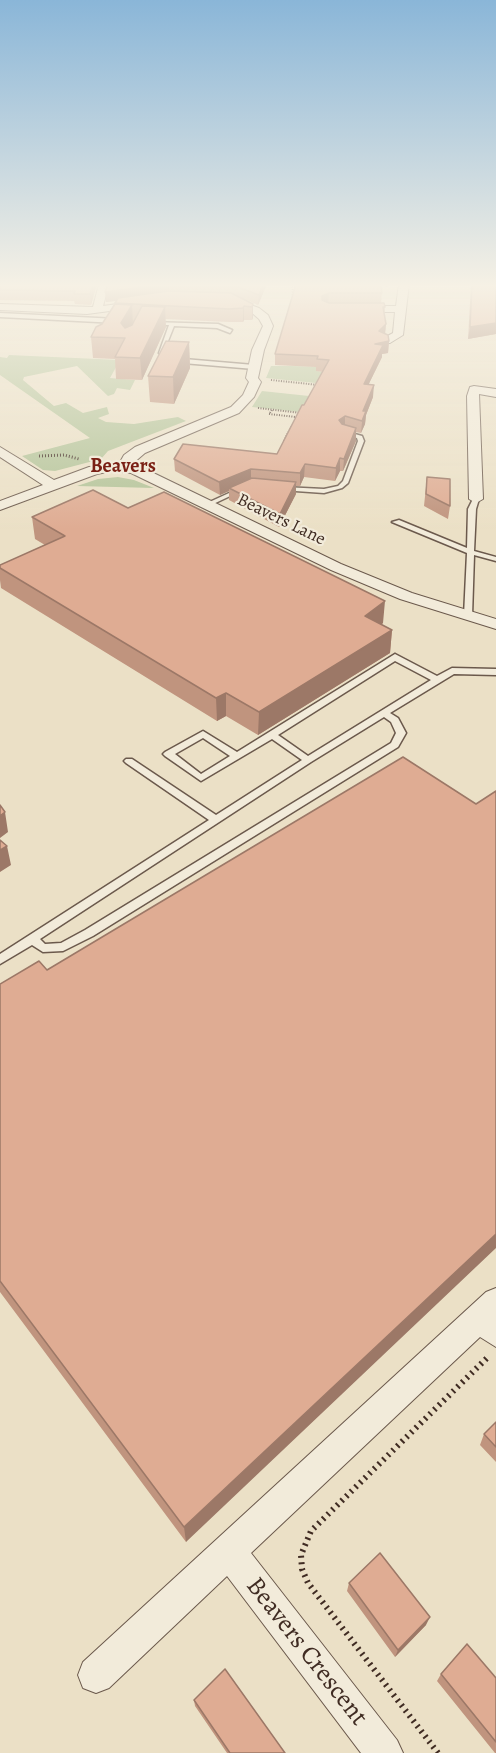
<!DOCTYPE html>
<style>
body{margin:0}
canvas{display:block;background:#ebe0c6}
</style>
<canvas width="496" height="1753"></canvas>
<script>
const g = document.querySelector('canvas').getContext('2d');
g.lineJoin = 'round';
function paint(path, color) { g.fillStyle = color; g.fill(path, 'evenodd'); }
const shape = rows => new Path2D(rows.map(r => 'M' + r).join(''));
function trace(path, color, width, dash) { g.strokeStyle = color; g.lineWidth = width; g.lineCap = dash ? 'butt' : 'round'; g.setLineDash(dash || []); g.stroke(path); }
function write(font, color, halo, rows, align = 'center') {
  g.font = font + ' Alegreya,serif'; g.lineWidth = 4.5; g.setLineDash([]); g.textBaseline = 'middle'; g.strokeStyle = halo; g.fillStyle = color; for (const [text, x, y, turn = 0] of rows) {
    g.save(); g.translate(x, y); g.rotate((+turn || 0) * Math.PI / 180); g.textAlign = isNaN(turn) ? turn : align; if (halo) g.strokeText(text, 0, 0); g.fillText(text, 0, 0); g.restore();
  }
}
paint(shape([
 [9,355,120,360,110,378,135,380,130,390,117,388,114,394,108,396,77,366,24,377,23,380,54,406,66,403,83,413,107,407,109,414,98,418,106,422,134,424,178,417,186,421,108,451,101,459,55,471,43,470,22,456,90,438,0,375,0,357,7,358],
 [271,366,291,366,332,367,317,371,323,372,316,383,266,378],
 [262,391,309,396,299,412,252,407],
 [118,477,134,480,154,488,77,486,98,479]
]), '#b3c398');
const lane = shape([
 [0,313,117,319,120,321,117,323,0,317,0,313],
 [151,322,218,324,232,330,230,333,217,328,174,326,164,351,184,359,254,365,257,367,254,369,183,363,159,353,169,325,153,325,151,322],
 [344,431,362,436,364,441,348,483,342,488,324,493,281,490,281,488,283,487,324,489,338,486,343,481,358,441,357,438,342,434,341,433,344,431],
 [240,488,245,489,209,506,203,505,240,488],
 [476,497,479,499,476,509,474,551,496,557,496,561,474,555,472,616,468,618,464,616,467,553,392,522,399,520,467,548,468,509,473,499,476,497],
 [395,654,437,676,452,668,496,669,496,675,454,674,390,713,398,718,406,733,398,747,93,936,63,951,43,952,32,945,0,964,0,954,209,820,126,763,124,761,126,759,132,759,216,815,302,760,272,739,201,781,165,756,163,754,165,752,203,731,237,752,395,654],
 [395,661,431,680,308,756,278,735,395,661],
 [384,717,391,722,396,733,391,743,85,930,61,943,45,944,40,939,311,762,384,717],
 [203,738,230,756,201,774,175,754,203,738]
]);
const street = shape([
 [99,284,109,284,103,306,140,301,145,304,140,307,87,314,0,310,0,304,93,307,99,284],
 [399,284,409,284,403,335,390,343,382,343,382,339,393,333,395,312,358,312,353,309,358,306,396,306,399,284],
 [228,297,259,308,268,315,273,326,264,350,258,378,261,382,254,397,239,413,145,453,131,465,139,466,341,564,412,593,496,619,496,629,400,599,331,570,131,473,112,471,97,474,0,510,0,501,43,485,0,457,0,447,54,480,89,467,119,464,124,455,135,447,231,407,243,395,249,382,246,378,252,350,263,326,259,319,251,312,224,302,223,300,228,297],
 [474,386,496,389,496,397,479,394,483,499,476,503,469,499,467,396,470,387,474,386],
 [496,1288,496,1347,480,1337,251,1553,397,1740,403,1753,361,1753,227,1576,109,1688,96,1693,83,1688,78,1675,83,1662,486,1292,496,1288]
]);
trace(lane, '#6b594c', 3);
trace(street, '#6b594c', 2);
trace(shape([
 [292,284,293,298],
 [271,380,319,385],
 [258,408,301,413],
 [272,410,269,414,296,417,295,420],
 [284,441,291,427]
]), '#402c23', 2, [1, 1.5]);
trace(shape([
 [39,456,64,455,79,459]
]), '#402c23', 3, [1, 2]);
trace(shape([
 [438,1753,308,1583,302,1569,301,1555,311,1531,489,1356]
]), '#402c23', 6, [2, 4.5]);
paint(lane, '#f2ebda');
paint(street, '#f2ebda');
paint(shape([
 [0,284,97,284,91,305,75,304,74,301,0,300],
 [108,284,267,284,258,305,247,300,253,304,253,318,252,320,244,320,243,322,229,322,165,319,166,327,142,380,116,379,115,359,93,358,91,337,102,324,116,301,106,302],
 [296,284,382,293,381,303,385,307,384,316,386,324,385,333,389,341,388,353,382,354,382,357,368,385,373,397,366,415,365,424,361,433,356,432,356,441,343,471,340,471,335,481,304,477,300,486,296,486,296,494,279,527,229,500,229,491,220,495,175,471,174,459,277,454,323,372,316,371,316,367,275,365,275,354],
 [381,284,389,284,388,288],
 [471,284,496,284,496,334,468,339],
 [189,342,190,368,174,404,150,402,148,376],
 [427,477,450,506,448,519,424,506],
 [128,508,383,623,381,625,392,630,390,653,258,735,226,716,217,721,1,588,0,580,0,565,45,545,35,539,32,517],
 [403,757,186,1542,0,1292,0,984,47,970],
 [496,1422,496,1462,480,1445,484,1434],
 [349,1583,426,1625,395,1657,347,1591],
 [441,1674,496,1678,496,1753,495,1753,437,1681],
 [194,1700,285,1753,227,1753,195,1706]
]), '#c0947e');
paint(shape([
 [93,284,97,284,91,305,90,294],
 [169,284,169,294,106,302,105,292],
 [263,284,267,284,258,305,259,295],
 [329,293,328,304,322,307,322,296],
 [253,304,253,318,252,320,252,307],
 [132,305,133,325,125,340,121,323],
 [244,306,244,320,243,322,243,308],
 [165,307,166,327,142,380,140,358],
 [496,323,496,334,468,339,470,327],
 [386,324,385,335,379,331],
 [389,341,388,353,382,354,382,357,363,396,364,384,375,344],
 [189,342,190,368,174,404,173,377],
 [374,385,373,397,366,415,365,424,361,433,363,411],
 [345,416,345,429,339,420],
 [356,428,356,441,343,471,344,459],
 [340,458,340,471,335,481,336,468],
 [305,464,304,477,300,486,300,473],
 [251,469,251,482,229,488,229,491,220,495,219,482],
 [296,482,296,494,279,527,280,514],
 [385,601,383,623,363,638,365,616],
 [392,630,390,653,258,735,259,712],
 [226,693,226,716,217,721,216,698],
 [5,812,8,832,0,838,0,816],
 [7,846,11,865,0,872,0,850],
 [496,1234,496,1248,186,1542,184,1527],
 [430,1617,426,1625,395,1657,398,1650]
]), '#9c7867');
const building = shape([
 [0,284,93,284,90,294,74,294,75,291,0,290,0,284],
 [108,284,166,284,105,292,108,284],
 [176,284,263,284,259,295,238,287,176,284],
 [296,284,381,284,382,293,329,293,322,296,322,300,329,303,384,303,385,307,383,307,386,324,379,331,388,335,389,341,375,344,383,345,364,384,374,385,363,411,366,411,362,421,345,416,339,420,342,424,356,428,344,459,340,458,336,468,305,464,300,473,251,469,219,482,174,459,183,444,277,454,302,405,304,405,329,360,317,359,318,356,275,354,296,284],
 [472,284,496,284,496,323,470,327,472,284],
 [168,291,231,293,253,304,252,307,244,306,243,308,229,309,115,303,118,298,168,291],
 [115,304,132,305,121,323,125,328,132,325,142,306,165,307,140,358,115,357,125,338,91,337,96,327,102,324,115,304],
 [166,341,189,342,173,377,148,376,166,341],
 [427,477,450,479,450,506,426,494,427,477],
 [252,478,296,482,280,514,229,488,252,478],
 [93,490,128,508,164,492,385,601,365,616,392,630,259,712,226,693,216,698,0,568,0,565,65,536,32,517,93,490],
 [403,757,476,804,496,791,496,1234,184,1527,0,1281,0,984,39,961,47,970,403,757],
 [0,805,5,812,0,816,0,805],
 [0,840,7,846,0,850,0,840],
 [496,1422,496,1447,484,1434,496,1422],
 [380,1553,430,1617,398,1650,349,1583,380,1553],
 [467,1644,496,1678,496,1742,441,1674,467,1644],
 [225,1669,285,1753,230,1753,194,1700,225,1669]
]);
paint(building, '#dfac93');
trace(building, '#9c7867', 1.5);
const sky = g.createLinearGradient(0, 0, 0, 529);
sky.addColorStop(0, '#8ab6d8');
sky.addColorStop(0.54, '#f6f1e5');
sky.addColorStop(1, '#f6f1e500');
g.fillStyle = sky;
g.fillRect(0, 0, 496, 529);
write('18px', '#402c23', '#f2ebda', [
 ["Beavers Lane",281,520,26]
]);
write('bold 20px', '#7a1f14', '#f2ebda', [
 ["Beavers",123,467]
]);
write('26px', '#402c23', '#f2ebda', [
 ["Beavers Crescent",306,1652,52]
]);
</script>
